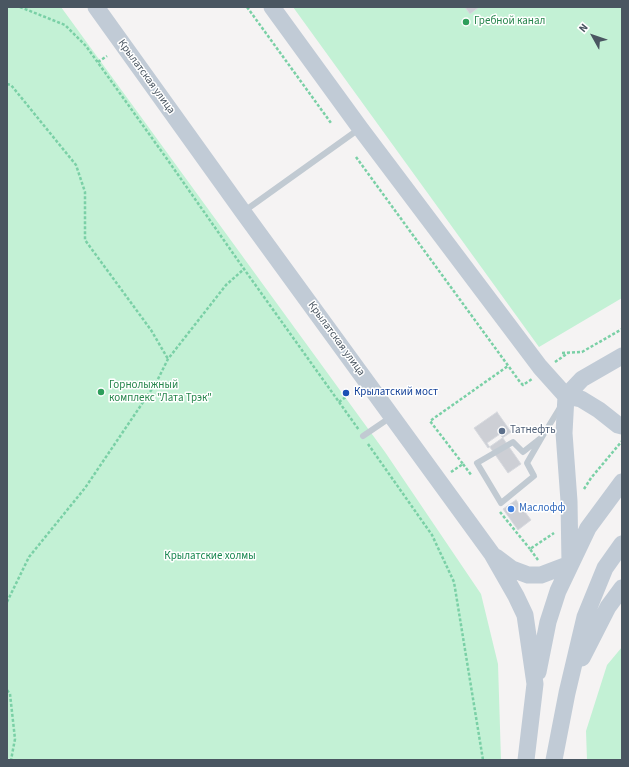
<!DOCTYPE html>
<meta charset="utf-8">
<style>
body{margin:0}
#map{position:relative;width:629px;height:767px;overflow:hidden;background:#f5f3f3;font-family:"Source Sans 3",sans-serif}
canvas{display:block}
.frame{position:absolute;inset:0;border:8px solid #4a5661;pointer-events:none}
.north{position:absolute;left:573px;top:16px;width:40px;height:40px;-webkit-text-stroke:3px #fff;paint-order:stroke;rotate:310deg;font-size:11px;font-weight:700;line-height:16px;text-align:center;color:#4a5661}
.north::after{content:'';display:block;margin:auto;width:14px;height:18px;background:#4a5661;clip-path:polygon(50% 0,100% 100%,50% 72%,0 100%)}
</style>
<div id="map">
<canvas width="629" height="767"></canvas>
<div class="frame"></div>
<div class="north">N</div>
</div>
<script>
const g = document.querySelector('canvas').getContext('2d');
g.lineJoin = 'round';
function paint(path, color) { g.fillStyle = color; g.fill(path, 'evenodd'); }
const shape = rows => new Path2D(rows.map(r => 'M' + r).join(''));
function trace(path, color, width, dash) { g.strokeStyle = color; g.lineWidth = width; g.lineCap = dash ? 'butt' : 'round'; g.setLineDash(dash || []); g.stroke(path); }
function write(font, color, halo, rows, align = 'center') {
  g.font = font + ' "Source Sans 3",sans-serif'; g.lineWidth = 3; g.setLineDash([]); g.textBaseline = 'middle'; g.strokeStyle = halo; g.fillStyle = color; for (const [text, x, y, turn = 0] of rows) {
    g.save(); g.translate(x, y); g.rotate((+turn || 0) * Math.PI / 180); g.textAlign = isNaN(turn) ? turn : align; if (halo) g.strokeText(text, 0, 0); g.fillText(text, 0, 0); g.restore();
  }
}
paint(shape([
 [7,7,61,7,385,452,481,594,498,664,501,760,7,760],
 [293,7,622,7,622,298,539,347],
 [622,647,622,760,587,760,586,731,607,665]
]), '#c3f1d5');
const building = shape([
 [465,7,479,7,470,14,465,7],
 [497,412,511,432,488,448,474,428,497,412],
 [500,434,521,464,508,473,487,443,500,434],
 [516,500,531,520,518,530,503,509,516,500]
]);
paint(building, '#cdcfd5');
trace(building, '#d7d9de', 1);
trace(shape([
 [20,7,65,25,86,46,167,159,244,269,359,430],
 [247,7,331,123],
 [98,62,107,56],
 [7,84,11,85,76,165,85,192,85,240,151,330,168,359],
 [356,157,520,382,523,385,532,379],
 [562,353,582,352,622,329],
 [555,362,568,353],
 [339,402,351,393],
 [368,444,432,535,454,582,483,760],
 [463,464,472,476],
 [451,472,463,464,430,421,508,366],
 [584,489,591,478,622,441],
 [500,512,530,549],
 [538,560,530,549,554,533],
 [7,602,29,557,85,488,156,383,168,359,226,285,244,269],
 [7,690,10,694,15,739,11,760]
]), '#7ad0a6', 2.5, [3, 2]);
trace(shape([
 [243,212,359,129],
 [363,436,391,417],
 [542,437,527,463,534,476,501,503,477,463,513,442,523,452,542,437,561,406]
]), '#c1cad2', 6);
trace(shape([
 [96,7,243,212,492,554,516,596,525,615,535,684,526,760],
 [272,7,360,128,540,367,566,396,581,399,599,410,618,425,622,426],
 [496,557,512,569,528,575,541,575,570,564],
 [570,564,569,501,564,433,566,396,582,379,622,356],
 [582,658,608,607,622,588],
 [538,672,548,622,558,591,588,528,622,482],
 [554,760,567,693,585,617,605,568,622,544]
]), '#c1cbd6', 17);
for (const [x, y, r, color] of [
 [466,22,4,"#2e9e5b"],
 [101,392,4,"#2e9e5b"],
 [346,393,4,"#1a4fb4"],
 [502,431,4,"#5c6f8a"],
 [511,509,4,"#3f7fe0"]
]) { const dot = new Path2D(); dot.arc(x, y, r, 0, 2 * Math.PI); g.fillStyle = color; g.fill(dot); trace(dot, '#fff', 1.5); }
write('11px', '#27864d', '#fff', [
 ["Гребной канал",474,22],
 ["Горнолыжный",109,386],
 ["комплекс \"Лата Трэк\"",109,399]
], 'left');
write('11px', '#4a5661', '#fff', [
 ["Крылатская улица",146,77,54],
 ["Крылатская улица",336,339,54]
]);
write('11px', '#164399', '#fff', [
 ["Крылатский мост",354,393]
], 'left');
write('11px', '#4e5e75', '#fff', [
 ["Татнефть",510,431]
], 'left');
write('11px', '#366cbe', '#fff', [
 ["Маслофф",519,509]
], 'left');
write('11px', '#17864f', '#fff', [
 ["Крылатские холмы",210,557]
]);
</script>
